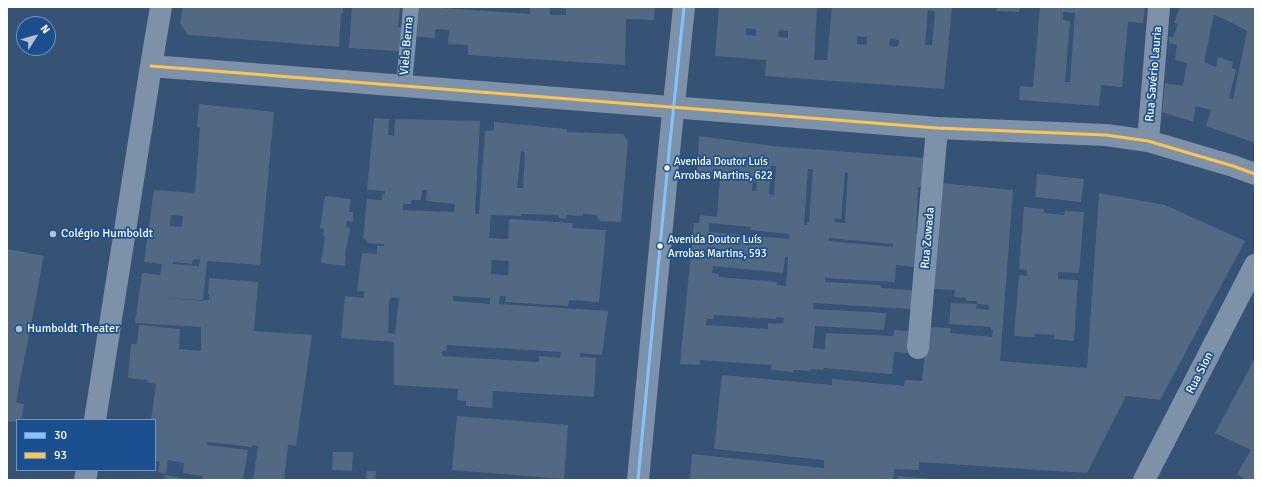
<!DOCTYPE html>
<meta charset="utf-8">
<style>
body{margin:0}
#map{position:relative;width:1262px;height:487px;overflow:hidden;background:#365274;font-family:Signika,sans-serif}
canvas{display:block}
.frame{position:absolute;inset:0;border:8px solid #fff;pointer-events:none}
.legend{position:absolute;left:16px;top:419px;width:140px;height:52px;box-sizing:border-box;background:#1b4f8f;border:1px solid #7695bc;margin:0;padding:5px 7px;list-style:none;font-size:12px;color:#fff}
.legend li{display:flex;align-items:center;gap:8px;height:20px}
.legend b{width:20px;border:1px solid #7695bc}
.north{position:absolute;left:16px;top:16px;width:40px;height:40px;box-sizing:border-box;background:#1b4f8f;border:1px solid #7695bc;border-radius:50%;rotate:53deg;font-size:11px;font-weight:700;line-height:16px;text-align:center;color:#fff}
.north::after{content:'';display:block;margin:auto;width:14px;height:18px;background:#b9c2ce;clip-path:polygon(50% 0,100% 100%,50% 72%,0 100%)}
</style>
<div id="map">
<canvas width="1262" height="487"></canvas>
<div class="frame"></div>
<ul class="legend">
<li><b style="height:5px;background:#80c4ff"></b>30</li>
<li><b style="height:5px;background:#fcc553"></b>93</li>
</ul>
<div class="north">N</div>
</div>
<script>
const g = document.querySelector('canvas').getContext('2d');
g.lineJoin = 'round';
function paint(path, color) { g.fillStyle = color; g.fill(path, 'evenodd'); }
const shape = rows => new Path2D(rows.map(r => 'M' + r).join(''));
function trace(path, color, width, dash) { g.strokeStyle = color; g.lineWidth = width; g.lineCap = dash ? 'butt' : 'round'; g.setLineDash(dash || []); g.stroke(path); }
function write(font, color, halo, rows, align = 'center') {
  g.font = font + ' Signika,sans-serif'; g.lineWidth = 3.5; g.setLineDash([]); g.textBaseline = 'middle'; g.strokeStyle = halo; g.fillStyle = color; for (const [text, x, y, turn = 0] of rows) {
    g.save(); g.translate(x, y); g.rotate((+turn || 0) * Math.PI / 180); g.textAlign = isNaN(turn) ? turn : align; if (halo) g.strokeText(text, 0, 0); g.fillText(text, 0, 0); g.restore();
  }
}
paint(shape([
 [183,7,313,7,320,8,320,7,343,7,343,13,341,13,339,47,188,35,180,23],
 [352,7,400,7,398,27,403,27,400,51,349,48],
 [419,7,441,7,441,8,530,14,530,7,550,7,550,15,566,15,566,9,557,8,557,7,655,7,654,20,626,19,625,65,468,55,468,45,448,44,449,30,435,29,435,38,417,37],
 [719,7,817,7,814,60,827,60,832,7,952,7,944,89,765,76,766,60,715,56],
 [928,10,935,11,932,45,925,45],
 [746,28,756,29,756,36,746,35],
 [779,30,788,31,788,38,778,37],
 [857,36,867,37,866,45,857,44],
 [890,39,899,40,898,47,889,46],
 [997,7,1020,7,1019,12,997,11],
 [1040,7,1145,7,1143,23,1128,22,1122,87,1101,85,1099,106,1019,100,1020,86,1033,87],
 [1063,12,1075,13,1070,82,1065,82,1070,21,1063,20],
 [1180,7,1255,7,1255,143,1206,126,1211,110,1196,106,1193,122,1162,112,1165,83,1183,86,1187,63,1175,60,1177,45,1169,43,1169,36,1173,38,1178,24,1174,23],
 [1214,15,1224,19,1247,31,1233,99,1229,98,1236,70,1232,68,1233,62,1218,57,1216,67,1204,62],
 [199,104,274,112,260,264,260,265,207,261,203,300,164,298,203,301,203,300,209,300,209,294,208,294,209,278,258,282,254,331,312,335,296,446,288,445,284,480,253,480,258,446,252,445,252,447,207,442,207,445,248,450,243,480,202,480,203,476,183,473,184,463,168,460,166,474,158,472,160,462,155,461,155,420,151,420,156,384,147,382,148,380,128,378,131,344,137,344,139,325,180,329,179,349,201,351,201,327,135,323,142,273,160,275,162,264,144,262,154,190,195,193,200,128,197,127],
 [171,215,183,216,182,227,170,226],
 [193,259,200,259,199,266,173,264,173,262,192,264],
 [374,118,389,119,388,135,394,136,395,119,480,121,475,214,479,214,485,131,494,130,494,122,567,129,567,132,623,134,628,141,621,222,600,221,596,215,583,214,583,216,567,215,566,219,559,218,559,215,521,214,521,216,491,215,489,238,508,239,509,219,573,223,572,228,606,230,599,302,569,300,568,306,505,302,506,296,500,296,499,304,608,311,602,355,580,353,580,357,596,358,594,397,493,391,492,408,466,406,466,401,457,400,458,389,394,385,394,342,341,338,345,296,364,298,364,291,357,291,362,253,377,254,377,246,384,246,384,244,367,243,367,240,363,239,367,199,382,200,382,194,385,194,385,191,367,190],
 [521,151,525,152,523,188,517,188],
 [422,190,427,190,426,201,455,204,454,212,403,210,403,204,411,204,411,200,421,200],
 [492,260,509,261,508,275,491,274],
 [392,288,391,297,399,298,395,334,388,333,389,299,391,299],
 [453,296,490,298,490,304,453,301],
 [447,345,561,352,560,358,539,356,539,362,442,356,442,351,446,351],
 [699,136,773,146,926,158,923,187,918,187,916,233,918,234,915,267,896,265,895,282,825,278,825,282,881,285,881,288,913,290,911,309,814,303,813,309,886,313,884,330,815,326,813,348,825,349,826,333,893,336,894,330,909,331,907,353,894,352,892,374,824,368,823,370,811,369,810,371,793,370,793,372,771,370,771,365,700,360,700,365,680,364,694,223,699,223,700,215,717,217,720,178,697,176],
 [771,166,776,166,774,195,769,194],
 [808,169,813,169,809,222,807,222,807,225,804,225],
 [845,173,848,173,845,223,834,222,835,218,841,219],
 [753,181,757,182,756,191,752,191],
 [709,223,751,227,750,230,789,234,789,239,709,232],
 [829,238,893,244,893,247,829,241],
 [785,257,788,257,786,286,777,285,777,282,719,277,719,274,712,273,713,266,783,273],
 [714,315,776,319,777,317,784,318,783,324,768,323,768,329,706,325,707,319,713,319],
 [1037,174,1084,179,1081,202,1035,197],
 [940,183,1013,190,1000,361,1087,368,1099,193,1165,205,1245,241,1160,400,1126,396,1087,473,919,462,919,470,894,469,893,480,690,480,692,454,824,468,824,460,714,449,722,375,832,385,832,379,904,386,905,380,922,381,927,327,951,328,950,333,992,337,993,330,991,330,991,327,949,324,951,303,977,304,976,309,989,310,989,305,977,304,977,301,966,301,966,298,954,297,955,290,931,289],
 [325,196,351,199,349,212,353,212,353,222,347,221,346,227,350,228,345,255,346,256,345,266,321,263,325,236,323,236,324,229,320,228],
 [1024,207,1044,209,1044,213,1064,215,1065,211,1084,212,1079,273,1058,272,1058,279,1078,280,1074,341,1054,339,1055,335,1035,334,1034,337,1014,336,1019,275,1027,276,1027,270,1019,269],
 [7,249,44,256,16,402,24,404,21,420,17,420,17,422,12,421,12,422,7,421],
 [1255,358,1255,480,1246,480,1237,474,1251,450,1215,433],
 [457,416,568,425,564,479,452,470],
 [333,452,353,452,352,471,332,470],
 [367,471,376,471,375,480,366,480],
 [165,475,187,479,187,480,164,480],
 [897,476,931,479,931,480,896,480]
]), '#526984');
trace(shape([
 [404,86,411,7]
]), '#7d92a8', 16);
trace(shape([
 [151,66,937,128,1106,135,1148,141,1233,166,1255,174],
 [1148,141,1159,7],
 [918,348,937,128],
 [95,420,151,66,161,7],
 [85,480,87,470],
 [1144,480,1255,265]
]), '#7d92a8', 22);
trace(shape([
 [638,480,669,152,684,7]
]), '#7d92a8', 22);
trace(shape([
 [638,480,669,152,684,7]
]), '#80c4ff', 3);
trace(shape([
 [151,66,937,128,1106,135,1148,141,1233,166,1255,174]
]), '#fcc553', 3);
for (const [x, y, r, color] of [
 [667,168,3.5,"#fff"],
 [53,234,4,"#b9c2ce"],
 [660,246,3.5,"#fff"],
 [19,329,4,"#b9c2ce"]
]) { const dot = new Path2D(); dot.arc(x, y, r, 0, 2 * Math.PI); g.fillStyle = color; g.fill(dot); trace(dot, '#1b4f8f', 1.5); }
write('11px', '#fff', '#1b4f8f', [
 ["Avenida Doutor Luís",674,162],
 ["Arrobas Martins, 622",674,176],
 ["Avenida Doutor Luís",668,240],
 ["Arrobas Martins, 593",668,254]
], 'left');
write('12px', '#fff', '#1b4f8f', [
 ["Viela Berna",407,46,-85],
 ["Rua Savério Lauria",1154,74,-85],
 ["Rua Zowada",928,238,-85],
 ["Rua Sion",1200,373,-63]
]);
write('12px', '#fff', '#1b4f8f', [
 ["Colégio Humboldt",61,234],
 ["Humboldt Theater",27,329]
], 'left');
</script>
